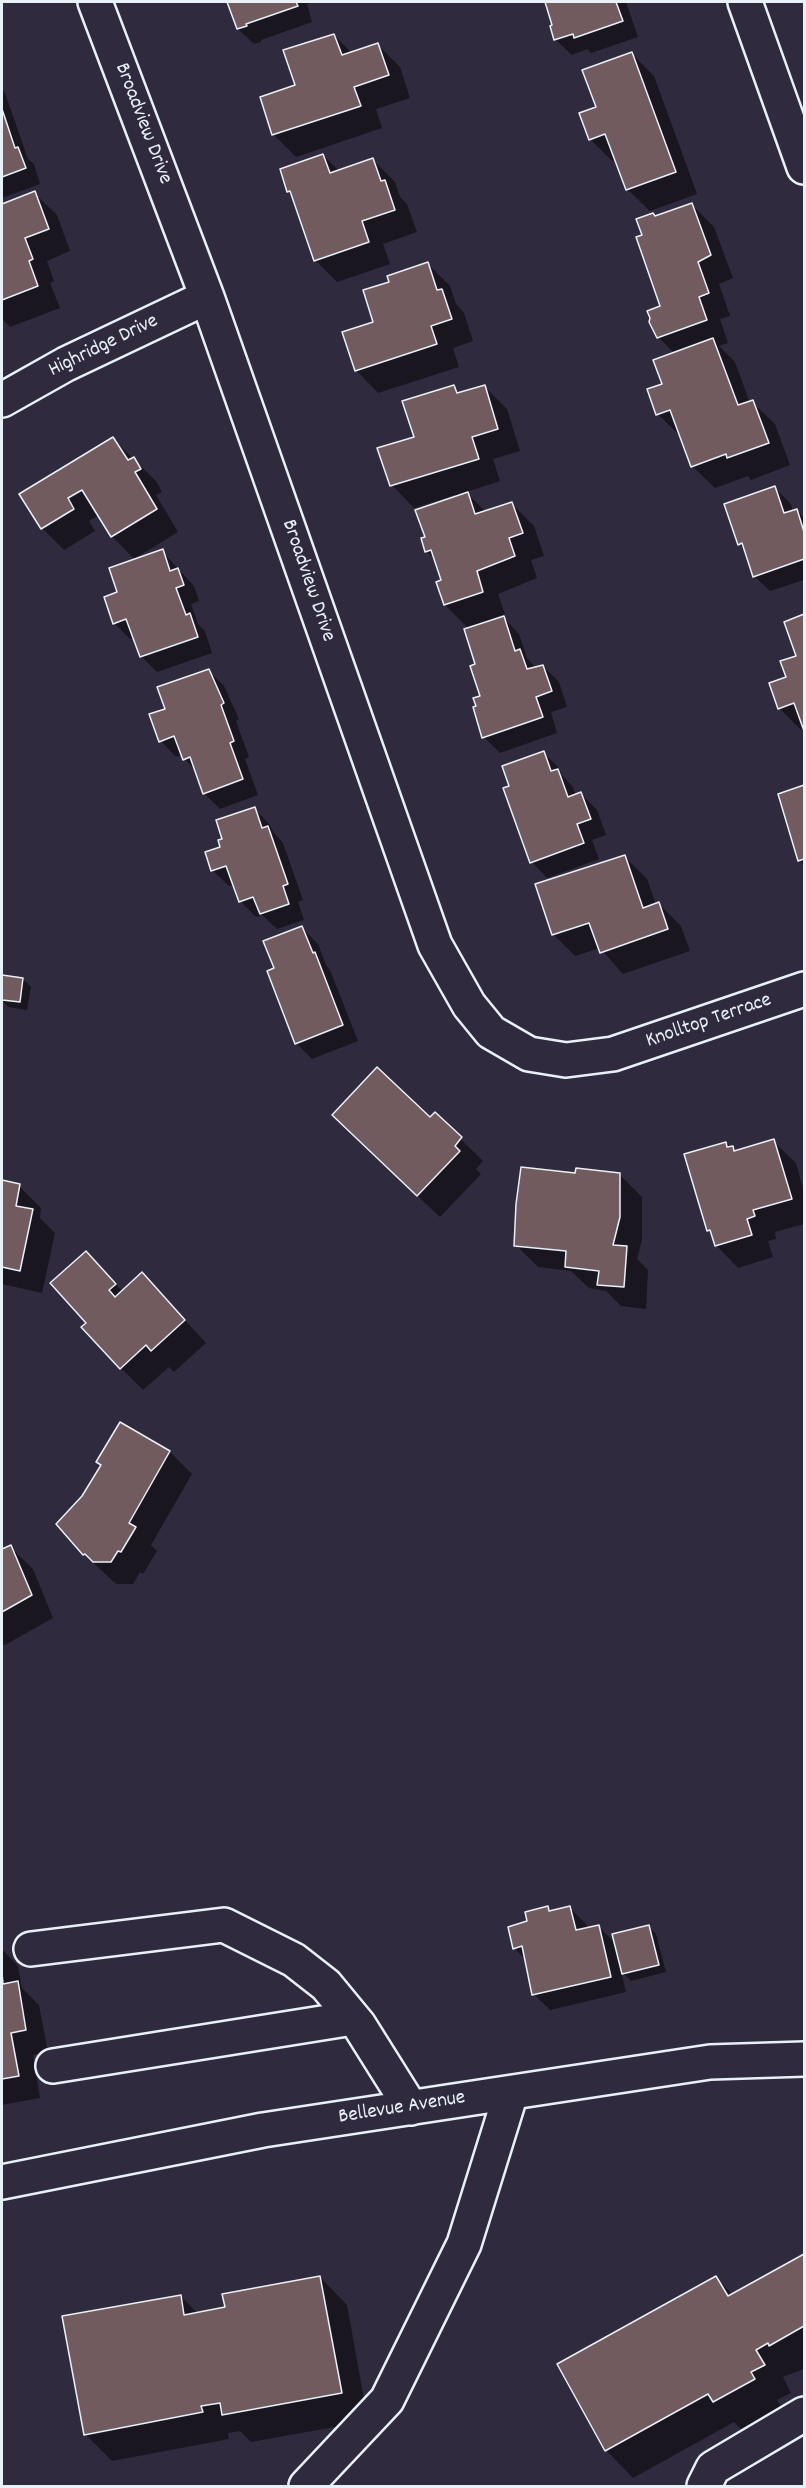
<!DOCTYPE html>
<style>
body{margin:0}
#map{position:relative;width:806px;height:2488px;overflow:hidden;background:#2f2a3d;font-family:Dekko,sans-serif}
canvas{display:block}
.frame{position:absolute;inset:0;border:3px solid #e8f1f8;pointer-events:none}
</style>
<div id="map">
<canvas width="806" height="2488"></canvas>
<div class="frame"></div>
</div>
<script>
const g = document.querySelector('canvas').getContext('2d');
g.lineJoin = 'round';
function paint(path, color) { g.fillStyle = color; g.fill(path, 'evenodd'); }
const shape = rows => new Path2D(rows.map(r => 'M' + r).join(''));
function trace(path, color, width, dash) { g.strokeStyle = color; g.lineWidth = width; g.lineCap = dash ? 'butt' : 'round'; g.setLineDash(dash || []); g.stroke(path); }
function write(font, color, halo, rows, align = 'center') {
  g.font = font + ' Dekko,sans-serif'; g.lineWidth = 6; g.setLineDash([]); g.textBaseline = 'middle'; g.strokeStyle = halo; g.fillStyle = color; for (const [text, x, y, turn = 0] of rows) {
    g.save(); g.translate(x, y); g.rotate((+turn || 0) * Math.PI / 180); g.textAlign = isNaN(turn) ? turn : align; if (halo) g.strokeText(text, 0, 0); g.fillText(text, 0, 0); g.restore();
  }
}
paint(shape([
 [229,2,315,2,307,4,312,22,261,40,261,42,254,44,238,29],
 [546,2,626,2,638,37,591,53,587,49,572,55,556,40,551,27,554,25],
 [334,35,352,53,377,44,400,67,410,98,376,109,382,128,296,157,274,135,261,98,297,86],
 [632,54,654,76,697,194,650,211,627,189,616,160,612,161,590,139,598,108],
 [2,89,5,93,28,159,34,164,40,184,2,198],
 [323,155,339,171,373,160,395,182,400,197,407,204,417,232,383,244,390,264,337,282,315,260,293,196,288,191],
 [34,193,57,215,70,251,47,261,54,281,50,283,60,308,10,327,2,319,2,205],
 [692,205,714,227,733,278,719,284,730,316,720,319,728,343,719,346,735,362,750,403,752,402,775,424,790,465,751,480,748,476,715,488,692,466,680,436,658,414,664,385,675,354,658,337,661,307,644,236,656,217],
 [428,264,450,286,456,304,464,313,473,341,453,348,459,367,378,393,356,370,391,282],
 [454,387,461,394,485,387,507,409,520,451,493,459,500,481,466,492,486,512,512,504,534,526,544,556,531,560,537,578,498,594,505,614,494,618,495,621,504,618,519,634,527,658,536,668,543,666,559,682,567,707,551,712,557,733,500,753,484,737,474,708,478,707,482,697,469,629,445,605,442,581,435,560,427,551,427,538,455,498,455,495,414,508,392,485,416,438],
 [113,439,156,481,162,492,156,495,178,532,134,559,112,536,99,515,89,521,95,531,64,550,42,528],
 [775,488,791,504,793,512,797,510,804,518,804,580,770,591,754,576,745,550,740,544],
 [162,551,194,586,199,601,191,604,198,624,205,631,212,653,157,672,141,656,135,637,130,639,114,623,119,593],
 [804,616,804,729,801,730,779,708,788,678,798,657,786,622],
 [208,670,224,686,239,719,236,721,249,757,245,759,258,795,220,809,204,793,196,772,182,755,176,757,161,741,167,710],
 [543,752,559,768,562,775,573,787,576,796,581,794,597,810,606,835,592,840,599,859,547,878,532,862,511,787],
 [804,787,804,865,799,860,780,795],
 [255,809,270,825,274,833,283,843,303,900,298,902,304,920,277,929,262,915,256,917,240,901,233,885,229,886,213,871,207,853,222,848],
 [625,857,647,879,656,905,659,904,681,926,690,951,623,974,600,948,575,956,553,934],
 [302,928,318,944,326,965,330,970,358,1041,312,1059,296,1043,276,969],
 [4,976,23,979,31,987,27,1010,8,1007,2,1000],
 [435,1114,483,1161,476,1169,481,1174,440,1217,356,1138,430,1119],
 [773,1141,796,1163,804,1192,804,1224,775,1232,776,1239,768,1241,773,1257,738,1268,716,1245,713,1234,708,1230,726,1143,737,1152],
 [619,1174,642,1197,642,1240,637,1259,648,1270,646,1309,621,1306,606,1291,589,1288,571,1271,538,1267,516,1245,577,1175],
 [2,1182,19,1186,41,1208,40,1218,55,1233,42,1293,2,1284],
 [86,1253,123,1292,142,1274,206,1343,174,1372,169,1367,143,1390,121,1368,88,1323],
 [121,1424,170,1452,192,1474,151,1545,157,1551,143,1574,140,1572,133,1584,116,1584,84,1554,83,1497,102,1466,98,1462],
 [10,1547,33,1569,53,1618,5,1645,2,1645,2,1550],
 [547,1908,552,1912,570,1908,586,1924,587,1929,598,1926,616,1944,648,1926,656,1934,666,1972,631,1981,621,1971,626,1992,550,2010,534,1994,526,1960,514,1948,529,1922],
 [2,1949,18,1966,22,1988,39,2005,48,2052,33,2055,40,2098,2,2105],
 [804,2256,804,2369,783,2377,791,2393,777,2400,781,2406,741,2429,734,2422,633,2478,606,2450,716,2278,733,2295],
 [320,2277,347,2305,368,2421,251,2442,240,2431,228,2433,229,2439,112,2461,85,2434,181,2296,198,2314,227,2308]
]), '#0007');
const building = shape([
 [227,2,296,2,298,6,246,24,247,26,237,29,227,2],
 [545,2,616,2,623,21,574,38,573,34,554,40,550,26,552,25,545,2],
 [334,34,342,55,378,43,389,75,354,87,361,106,272,135,260,97,295,85,283,50,334,34],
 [632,52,676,172,626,190,605,134,589,140,579,113,596,107,582,70,632,52],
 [2,109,15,148,18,147,26,168,2,177,2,109],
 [323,154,330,173,373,158,381,181,385,180,395,210,362,221,369,242,314,261,290,191,287,192,280,169,323,154],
 [35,191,49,229,25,238,33,259,29,261,38,286,2,300,2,204,35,191],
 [692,203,711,255,698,262,709,293,699,297,707,320,657,338,649,322,650,318,647,311,660,306,636,237,642,235,636,219,653,213,655,216,692,203],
 [428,262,437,290,442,289,452,319,431,326,437,344,355,371,342,332,373,322,363,290,389,282,387,276,428,262],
 [713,338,738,405,753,400,769,443,727,458,726,454,691,467,670,410,656,415,647,389,662,384,653,360,713,338],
 [454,385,457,393,485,385,498,429,472,437,479,459,390,486,377,448,414,437,402,401,454,385],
 [113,437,128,460,134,457,141,469,135,472,157,509,111,537,82,490,68,498,74,509,41,529,19,494,113,437],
 [775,486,784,513,797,509,804,532,804,559,753,577,742,543,738,545,724,504,775,486],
 [468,492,475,514,512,502,523,533,509,538,515,556,477,571,483,592,444,605,436,582,441,580,431,550,425,552,421,538,425,537,415,510,468,492],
 [163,549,170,571,178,568,184,585,176,588,186,615,190,613,198,637,140,657,126,619,113,624,104,597,117,592,109,568,163,549],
 [804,614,804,731,794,703,778,709,769,683,786,677,780,661,796,656,784,622,804,614],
 [504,616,515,651,520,649,527,669,543,665,552,691,536,697,543,717,482,738,473,707,476,706,473,698,480,696,470,666,475,664,464,629,504,616],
 [209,669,224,703,221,705,234,741,230,743,243,779,203,794,190,757,183,760,174,736,159,742,149,714,165,709,157,687,209,669],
 [544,751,551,771,558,769,568,797,581,792,591,819,577,824,584,843,530,863,503,788,509,786,502,766,544,751],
 [804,785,804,859,798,861,778,794,804,785],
 [255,807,262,828,268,826,288,884,283,886,289,904,260,914,253,897,239,902,226,866,211,871,205,852,220,847,218,840,222,839,216,820,255,807],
 [625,855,643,908,659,902,668,929,600,953,589,923,552,935,535,884,625,855],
 [302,926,313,953,315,952,343,1025,295,1044,267,971,274,968,263,941,302,926],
 [2,975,23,978,20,1002,2,1000,2,975],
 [377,1067,430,1117,435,1112,462,1137,455,1146,460,1151,417,1196,332,1115,377,1067],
 [774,1139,792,1199,753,1210,755,1216,747,1219,752,1235,715,1246,710,1230,707,1231,684,1154,726,1142,727,1147,733,1146,734,1151,774,1139],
 [521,1167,575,1173,576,1168,620,1173,620,1217,613,1245,627,1246,624,1287,597,1285,599,1271,565,1267,566,1251,514,1246,516,1204,521,1167],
 [2,1180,20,1184,16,1206,33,1209,20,1271,2,1267,2,1180],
 [86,1251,116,1284,109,1290,115,1297,142,1272,185,1320,151,1351,146,1345,120,1369,81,1327,86,1323,50,1283,86,1251],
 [120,1422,170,1451,129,1523,136,1527,121,1552,118,1551,111,1562,93,1562,85,1554,83,1555,56,1524,82,1496,101,1465,96,1462,120,1422],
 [11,1545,32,1595,2,1612,2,1549,11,1545],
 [548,1906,549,1911,570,1906,576,1930,599,1925,611,1977,532,1995,522,1946,513,1949,508,1927,527,1921,525,1912,548,1906],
 [649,1925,659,1965,622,1974,612,1934,649,1925],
 [2,1973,3,1984,18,1981,26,2030,11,2033,19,2076,2,2079,2,1973],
 [804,2254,804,2326,769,2346,768,2343,756,2350,765,2365,751,2372,755,2379,713,2402,708,2394,605,2451,557,2364,716,2276,728,2296,804,2254],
 [320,2276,342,2393,222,2415,220,2403,201,2406,203,2412,84,2435,62,2316,181,2295,184,2315,225,2307,222,2294,320,2276]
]);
paint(building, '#715b5f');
trace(building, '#e8f1f8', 1.5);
const minor = shape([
 [95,2,207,297,435,945,469,1005,491,1032,529,1054,566,1060,613,1054,804,989],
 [745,2,804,167],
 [2,400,66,364,207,297],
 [31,1949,224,1925,294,1960,326,1985,359,2025,411,2108],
 [53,2066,353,2018],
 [2,2182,263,2130,710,2062,804,2059],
 [306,2486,387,2400,464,2244,511,2093],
 [704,2486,713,2468,804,2414]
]);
trace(minor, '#e8f1f8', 38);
trace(minor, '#2f2a3d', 33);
write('21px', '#e8f1f8', '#2f2a3d', [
 ["Broadview Drive",142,124,69],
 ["Highridge Drive",104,347,-26],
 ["Broadview Drive",307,581,71],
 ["Knolltop Terrace",709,1022,-19],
 ["Bellevue Avenue",402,2109,-9]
]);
</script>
